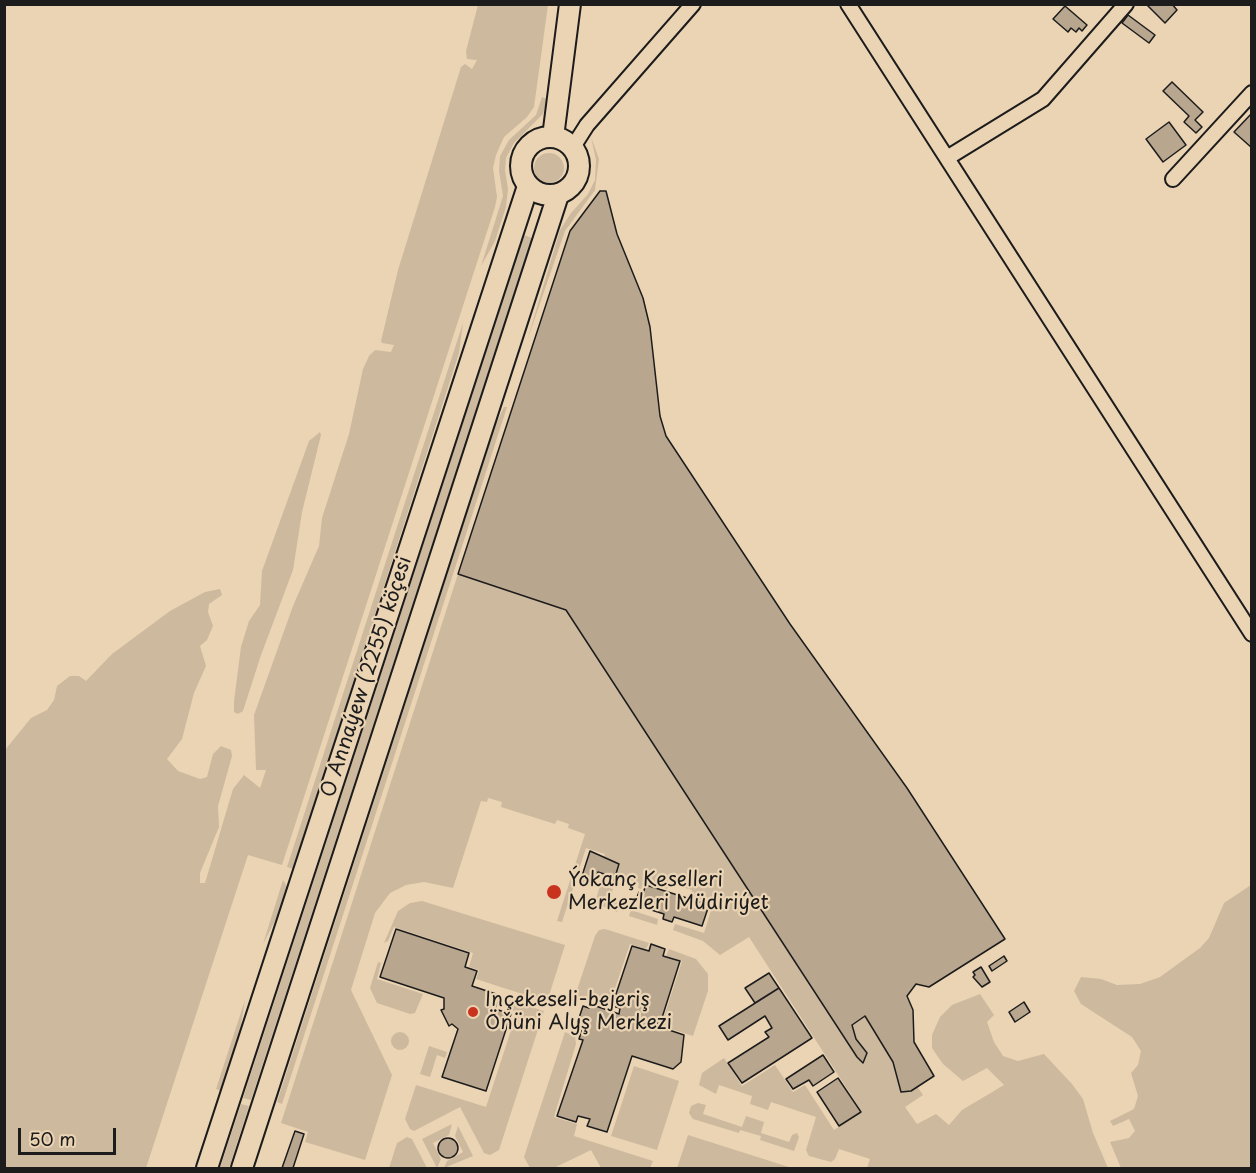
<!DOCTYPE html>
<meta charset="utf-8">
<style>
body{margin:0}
#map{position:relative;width:1256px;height:1173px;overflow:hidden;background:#ebd4b4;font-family:"Playpen Sans",sans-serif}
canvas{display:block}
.frame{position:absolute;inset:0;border:6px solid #1c1c1c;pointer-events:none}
.scale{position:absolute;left:18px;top:1128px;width:98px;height:27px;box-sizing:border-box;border:3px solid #1c1c1c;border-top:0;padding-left:8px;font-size:18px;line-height:21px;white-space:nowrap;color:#1c1c1c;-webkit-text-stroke:4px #ebd4b4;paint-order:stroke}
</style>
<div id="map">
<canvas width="1256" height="1173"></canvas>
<div class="frame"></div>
<div class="scale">50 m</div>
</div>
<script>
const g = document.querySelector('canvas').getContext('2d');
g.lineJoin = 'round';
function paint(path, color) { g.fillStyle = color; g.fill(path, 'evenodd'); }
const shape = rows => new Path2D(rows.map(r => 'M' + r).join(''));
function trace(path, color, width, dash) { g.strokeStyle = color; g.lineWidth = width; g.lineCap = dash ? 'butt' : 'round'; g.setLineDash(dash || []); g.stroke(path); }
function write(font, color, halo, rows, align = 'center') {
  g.font = font + ' "Playpen Sans",sans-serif'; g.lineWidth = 4.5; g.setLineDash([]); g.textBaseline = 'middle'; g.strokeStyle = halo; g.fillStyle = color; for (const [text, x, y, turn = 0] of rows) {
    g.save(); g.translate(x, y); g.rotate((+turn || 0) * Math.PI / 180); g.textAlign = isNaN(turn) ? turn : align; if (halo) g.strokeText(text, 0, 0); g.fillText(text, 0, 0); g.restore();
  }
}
paint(shape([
 [478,5,548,5,534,107,527,117,504,137,496,155,493,168,497,197,495,207,282,865,248,855,146,1168,5,1168,5,750,31,718,47,710,54,700,57,686,70,676,79,676,86,681,112,654,170,611,205,592,220,589,222,595,209,604,208,612,213,626,207,640,200,646,206,666,194,693,182,739,167,759,178,771,200,779,207,777,213,754,221,746,231,750,232,756,218,806,219,827,200,873,200,883,205,883,233,789,244,775,260,788,266,770,256,770,254,715,293,606,319,546,322,518,349,434,363,369,369,356,375,350,391,352,394,345,382,343,381,341,398,270,461,67,465,64,472,69,477,60,467,59,466,51],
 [542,97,547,99,543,114,514,143,506,158,505,170,508,189,506,207,495,241,481,266,503,196,499,171,500,156,509,140,536,115],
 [591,137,599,159,595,190,565,231,527,341,560,230,571,213,588,194,595,180,596,160],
 '534 168a15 15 0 1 1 30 0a15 15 0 1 1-30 0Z',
 [524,235,532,238,251,1100,243,1098],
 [463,323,459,353,293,869,287,867],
 [504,407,507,407,282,1104,277,1102,495,426],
 [320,432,321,435,302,512,293,570,261,655,243,711,238,714,234,712,234,701,241,647,249,621,260,605,262,571,309,441],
 [458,574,566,610,863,1063,867,1053,856,1039,852,1025,865,1016,893,1062,901,1092,917,1086,923,1095,905,1107,917,1124,936,1114,949,1125,962,1110,1004,1085,987,1068,963,1081,943,1064,932,1048,932,1035,940,1017,952,1005,980,994,994,1015,987,1022,994,1042,1003,1056,1018,1061,1044,1054,1072,1084,1083,1099,1093,1133,1108,1168,867,1168,870,1159,839,1149,835,1159,831,1162,809,1156,806,1150,816,1117,771,1102,768,1110,750,1104,752,1096,719,1085,716,1094,699,1085,702,1073,724,1058,742,1086,775,1065,793,1092,805,1085,834,1130,862,1112,749,937,720,955,703,941,673,930,675,924,704,933,713,904,690,896,692,890,669,883,667,889,644,881,641,889,638,888,639,883,616,876,620,864,603,858,605,854,586,848,562,922,557,921,585,834,568,828,569,824,557,820,555,824,501,807,502,802,488,798,487,802,481,801,453,888,424,882,406,885,390,893,375,913,351,990,392,1075,365,1160,305,1142,308,1132,281,1123],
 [283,880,287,887,278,915,263,944],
 [600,885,613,889,609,900,620,904,617,912,595,903],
 [1251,885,1251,1168,1121,1168,1110,1142,1129,1138,1135,1131,1129,1119,1113,1126,1110,1121,1134,1109,1138,1096,1131,1073,1138,1065,1141,1051,1132,1037,1081,1004,1074,991,1081,977,1101,979,1117,985,1140,984,1160,977,1200,948,1209,938,1224,903],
 [634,900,637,901,634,911,658,919,657,925,629,916],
 [422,901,565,945,547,1002,476,979,479,970,469,967,473,953,394,927,388,941,384,943,398,911,410,903],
 [605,929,649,943,646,949,630,944,610,1003,606,1002,605,1005,575,996,595,936,599,930],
 [669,949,696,959,708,974,708,991,693,1036,661,1026,682,961,666,956],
 [378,962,381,963,377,979,423,994,415,1013,410,1014,377,1003,370,988],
 [245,1000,240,1031,221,1091,216,1089],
 [510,1000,544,1011,499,1150,490,1155,484,1153,460,1107,414,1131,410,1129,405,1119,416,1085,486,1107,517,1012,507,1009],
 '391 1041a9 9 0 1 1 18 0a9 9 0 1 1-18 0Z',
 [565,1032,575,1036,576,1044,554,1117,577,1124,574,1136,653,1161,650,1168,601,1168,591,1150,554,1168,530,1168,524,1157],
 [429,1046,447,1052,445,1058,437,1055,430,1077,420,1074],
 [634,1066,679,1081,657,1150,611,1136],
 [698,1103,706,1105,703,1114,742,1127,746,1116,764,1122,761,1133,789,1142,792,1135,797,1133,799,1137,794,1151,760,1140,761,1136,740,1130,739,1133,693,1119,689,1113,691,1106],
 [241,1104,249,1106,229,1168,220,1168],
 [452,1124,449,1135,433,1143,441,1159,437,1168,422,1139],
 [458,1126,473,1156,444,1168,447,1161,463,1152,455,1136],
 [688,1135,792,1168,677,1168],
 [407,1137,412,1139,427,1168,389,1168,397,1143]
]), '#cdb99e');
const building = shape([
 [1146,4,1172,4,1177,10,1165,23,1146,4],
 [1065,6,1087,25,1082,31,1079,28,1076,32,1071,28,1068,32,1053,19,1065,6],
 [1128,15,1155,35,1149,43,1122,23,1128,15],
 [1172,82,1203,112,1195,120,1202,127,1196,133,1184,122,1189,116,1163,91,1172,82],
 [1252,113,1252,148,1234,132,1252,113],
 [1169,122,1186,145,1163,162,1146,139,1169,122],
 [600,191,606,191,617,234,643,298,650,327,660,416,666,436,790,624,907,788,1005,939,929,987,916,984,907,996,913,1010,914,1042,934,1076,911,1091,901,1092,893,1062,865,1016,852,1025,856,1039,867,1053,863,1063,857,1057,566,610,458,574,570,231,600,191],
 [590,851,619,864,612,887,601,883,604,874,598,872,593,886,580,882,590,851],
 [646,885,709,905,702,926,674,917,672,922,663,919,664,914,639,906,642,898,637,897,639,892,643,893,646,885],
 [396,929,469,953,465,967,477,971,472,986,499,995,495,1009,511,1014,486,1091,442,1077,458,1029,452,1024,449,1026,441,1010,444,1009,444,998,380,977,396,929],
 [651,944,665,949,663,956,680,961,661,1021,658,1020,657,1026,684,1035,681,1062,673,1069,632,1056,607,1132,587,1126,590,1119,578,1116,576,1122,557,1116,583,1040,579,1039,582,1029,576,1027,583,1006,589,1008,590,1004,619,1014,620,1008,612,1006,632,946,649,951,651,944],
 [1004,956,1007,961,992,971,989,966,1004,956],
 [981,967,990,982,982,987,973,977,975,975,973,972,981,967],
 [769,973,779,988,755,1003,745,988,769,973],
 [779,988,812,1038,742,1083,728,1063,769,1037,765,1032,772,1028,765,1016,728,1040,719,1026,779,988],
 [1024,1002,1030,1012,1015,1022,1009,1012,1024,1002],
 [823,1055,834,1072,813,1086,809,1080,793,1089,786,1079,823,1055],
 [838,1078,861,1112,839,1126,817,1092,838,1078],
 [295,1131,304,1134,293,1168,282,1168,295,1131],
 '438 1148a10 10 0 1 1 20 0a10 10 0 1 1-20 0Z'
]);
paint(building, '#b8a68f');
trace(building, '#1c1c1c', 1.5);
const street = shape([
 [848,4,1252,634],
 [573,147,587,125,693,4],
 [947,158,1043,99,1126,4],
 [1173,179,1252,93]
]);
const secondary = shape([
 '521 166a29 29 0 1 1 58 0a29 29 0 1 1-58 0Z',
 [553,137,570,4],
 [207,1168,528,186],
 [242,1168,558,195]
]);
trace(street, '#1c1c1c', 18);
trace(secondary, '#1c1c1c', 24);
trace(street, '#ebd4b4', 14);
trace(secondary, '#ebd4b4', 20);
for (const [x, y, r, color] of [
 [554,892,8,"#c8321e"],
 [473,1012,6,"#c8321e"]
]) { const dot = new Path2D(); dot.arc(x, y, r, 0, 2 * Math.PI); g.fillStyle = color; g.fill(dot); trace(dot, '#ebd4b4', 2); }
write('20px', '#1c1c1c', '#ebd4b4', [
 ["O Annaýew (2255) köçesi",367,677,-72]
]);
write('20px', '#1c1c1c', '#ebd4b4', [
 ["Ýokanç Keselleri",568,880],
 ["Merkezleri Müdiriýet",568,903],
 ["Inçekeseli-bejeriş",485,1000],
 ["Öňüni Alyş Merkezi",485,1023]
], 'left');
</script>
